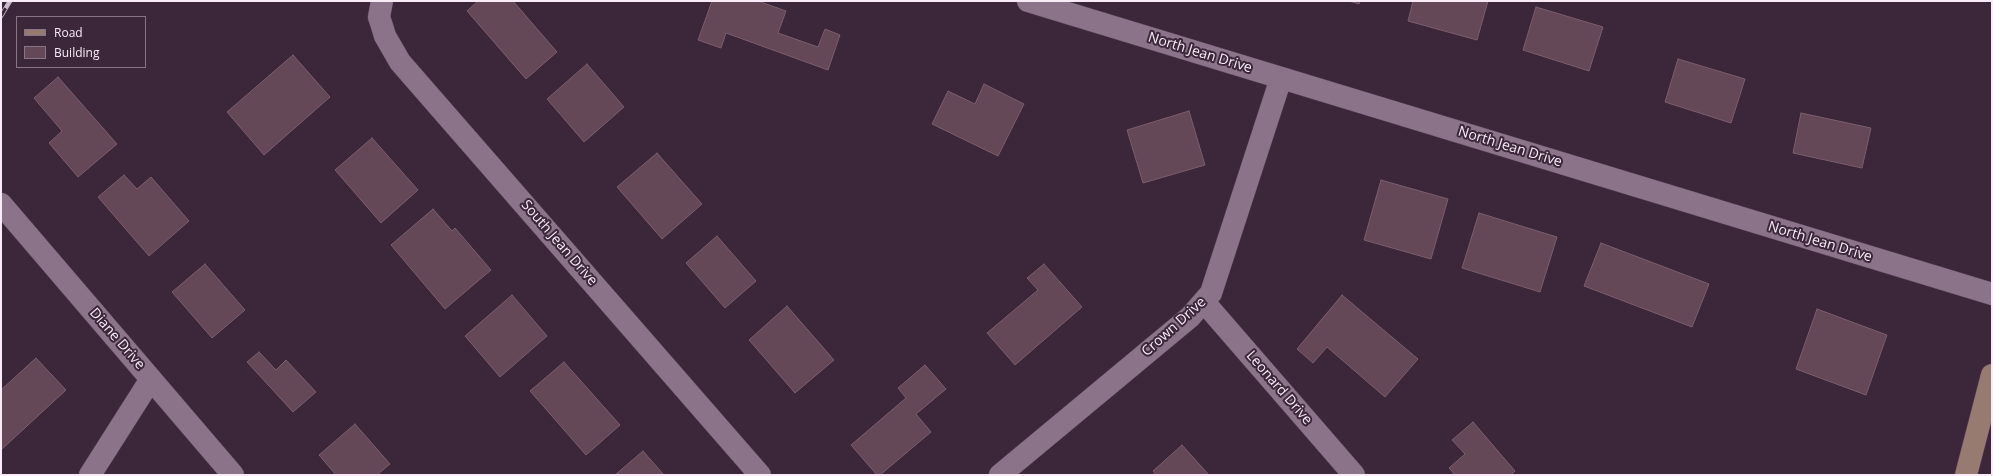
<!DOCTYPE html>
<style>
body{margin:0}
#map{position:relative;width:1993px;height:476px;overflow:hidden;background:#3b263a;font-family:"Open Sans",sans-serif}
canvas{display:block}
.frame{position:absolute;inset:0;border:2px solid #f9ebf8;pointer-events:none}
.legend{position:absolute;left:16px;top:16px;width:130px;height:52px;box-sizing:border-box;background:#3b263a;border:1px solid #877586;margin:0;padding:5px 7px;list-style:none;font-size:12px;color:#f9ebf8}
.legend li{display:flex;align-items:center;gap:8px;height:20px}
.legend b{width:20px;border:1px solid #877586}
</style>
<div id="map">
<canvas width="1993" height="476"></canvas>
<div class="frame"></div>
<ul class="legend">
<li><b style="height:5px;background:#987b70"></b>Road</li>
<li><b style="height:11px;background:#644857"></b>Building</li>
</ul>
</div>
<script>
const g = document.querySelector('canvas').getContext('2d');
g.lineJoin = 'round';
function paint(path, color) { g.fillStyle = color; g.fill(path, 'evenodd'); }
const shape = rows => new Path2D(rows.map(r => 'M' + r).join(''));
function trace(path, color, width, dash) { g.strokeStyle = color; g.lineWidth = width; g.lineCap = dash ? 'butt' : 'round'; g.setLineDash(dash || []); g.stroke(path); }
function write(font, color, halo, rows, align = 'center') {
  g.font = font + ' "Open Sans",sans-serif'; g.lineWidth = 4; g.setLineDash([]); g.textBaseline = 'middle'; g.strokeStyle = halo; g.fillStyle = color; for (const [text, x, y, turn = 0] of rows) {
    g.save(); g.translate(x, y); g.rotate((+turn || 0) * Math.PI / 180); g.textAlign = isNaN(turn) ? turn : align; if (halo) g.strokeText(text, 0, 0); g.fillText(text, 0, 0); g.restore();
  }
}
const building = shape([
 [478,1,513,1,557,52,526,79,467,11,478,1],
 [712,1,758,1,786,11,778,33,818,47,825,29,840,35,828,70,726,33,721,48,698,40,712,1],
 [1349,1,1360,1,1359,4,1349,1],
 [1413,1,1488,1,1477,40,1408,21,1413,1],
 [1536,7,1603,27,1589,71,1523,50,1536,7],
 [293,55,330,97,264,155,227,112,293,55],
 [1678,59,1745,79,1731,123,1665,102,1678,59],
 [587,64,624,107,584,142,547,99,587,64],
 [58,77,117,144,78,177,49,143,62,131,34,98,58,77],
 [984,84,1024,104,998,156,932,124,948,91,975,104,984,84],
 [1189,111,1205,165,1143,183,1127,130,1189,111],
 [1801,113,1871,128,1862,168,1793,153,1801,113],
 [372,138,418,190,381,223,335,170,372,138],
 [657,153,702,204,662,239,617,187,657,153],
 [124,175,137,189,151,177,189,221,149,256,98,197,124,175],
 [1381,180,1448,199,1431,259,1364,240,1381,180],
 [433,209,452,231,455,228,491,270,445,309,391,245,433,209],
 [1479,213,1557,237,1540,292,1462,268,1479,213],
 [717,236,756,281,725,308,686,263,717,236],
 [1601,243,1709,284,1692,327,1584,286,1601,243],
 [205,264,245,310,212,338,172,292,205,264],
 [1044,264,1082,307,1015,365,987,333,1038,290,1027,278,1044,264],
 [512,295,547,336,500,377,465,336,512,295],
 [1342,295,1418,359,1385,397,1327,347,1313,363,1297,349,1342,295],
 [787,306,834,360,795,393,749,340,787,306],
 [1817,309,1887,335,1866,395,1796,369,1817,309],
 [259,352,276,370,286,360,316,392,293,412,247,362,259,352],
 [36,358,66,390,1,450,1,390,36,358],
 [564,362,620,425,586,455,530,391,564,362],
 [925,365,946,389,916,414,931,432,880,475,877,475,851,445,906,398,898,388,925,365],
 [1473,422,1515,471,1511,475,1455,475,1449,468,1465,454,1452,440,1473,422],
 [355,424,390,464,377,475,336,475,319,455,355,424],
 [1182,445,1209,475,1156,475,1153,471,1182,445],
 [643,451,664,475,615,475,643,451]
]);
paint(building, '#644857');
trace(building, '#7c5e6d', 1);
const minor = shape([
 [382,1,379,17,382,26,385,36,400,62,760,475],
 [1028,1,1992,294],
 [1,204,233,475],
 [1204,302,1354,475],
 [90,475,151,379],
 [1000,475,1190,317,1211,293,1281,78]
]);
const secondary = shape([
 [1966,475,1992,375]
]);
trace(minor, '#564355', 23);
trace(secondary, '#564355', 23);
trace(minor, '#8b7389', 22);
trace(secondary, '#987b70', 22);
const rail = shape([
 [1,16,10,1]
]);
trace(rail, '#cbbbca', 4.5);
trace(rail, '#3b263a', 3, [9]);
write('14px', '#f9ebf8', '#3b263a', [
 ["North Jean Drive",1200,53,17],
 ["North Jean Drive",1510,147,17],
 ["North Jean Drive",1820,242,17],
 ["South Jean Drive",559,243,49],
 ["Crown Drive",1174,327,-42],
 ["Diane Drive",117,339,49],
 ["Leonard Drive",1279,388,49]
]);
</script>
